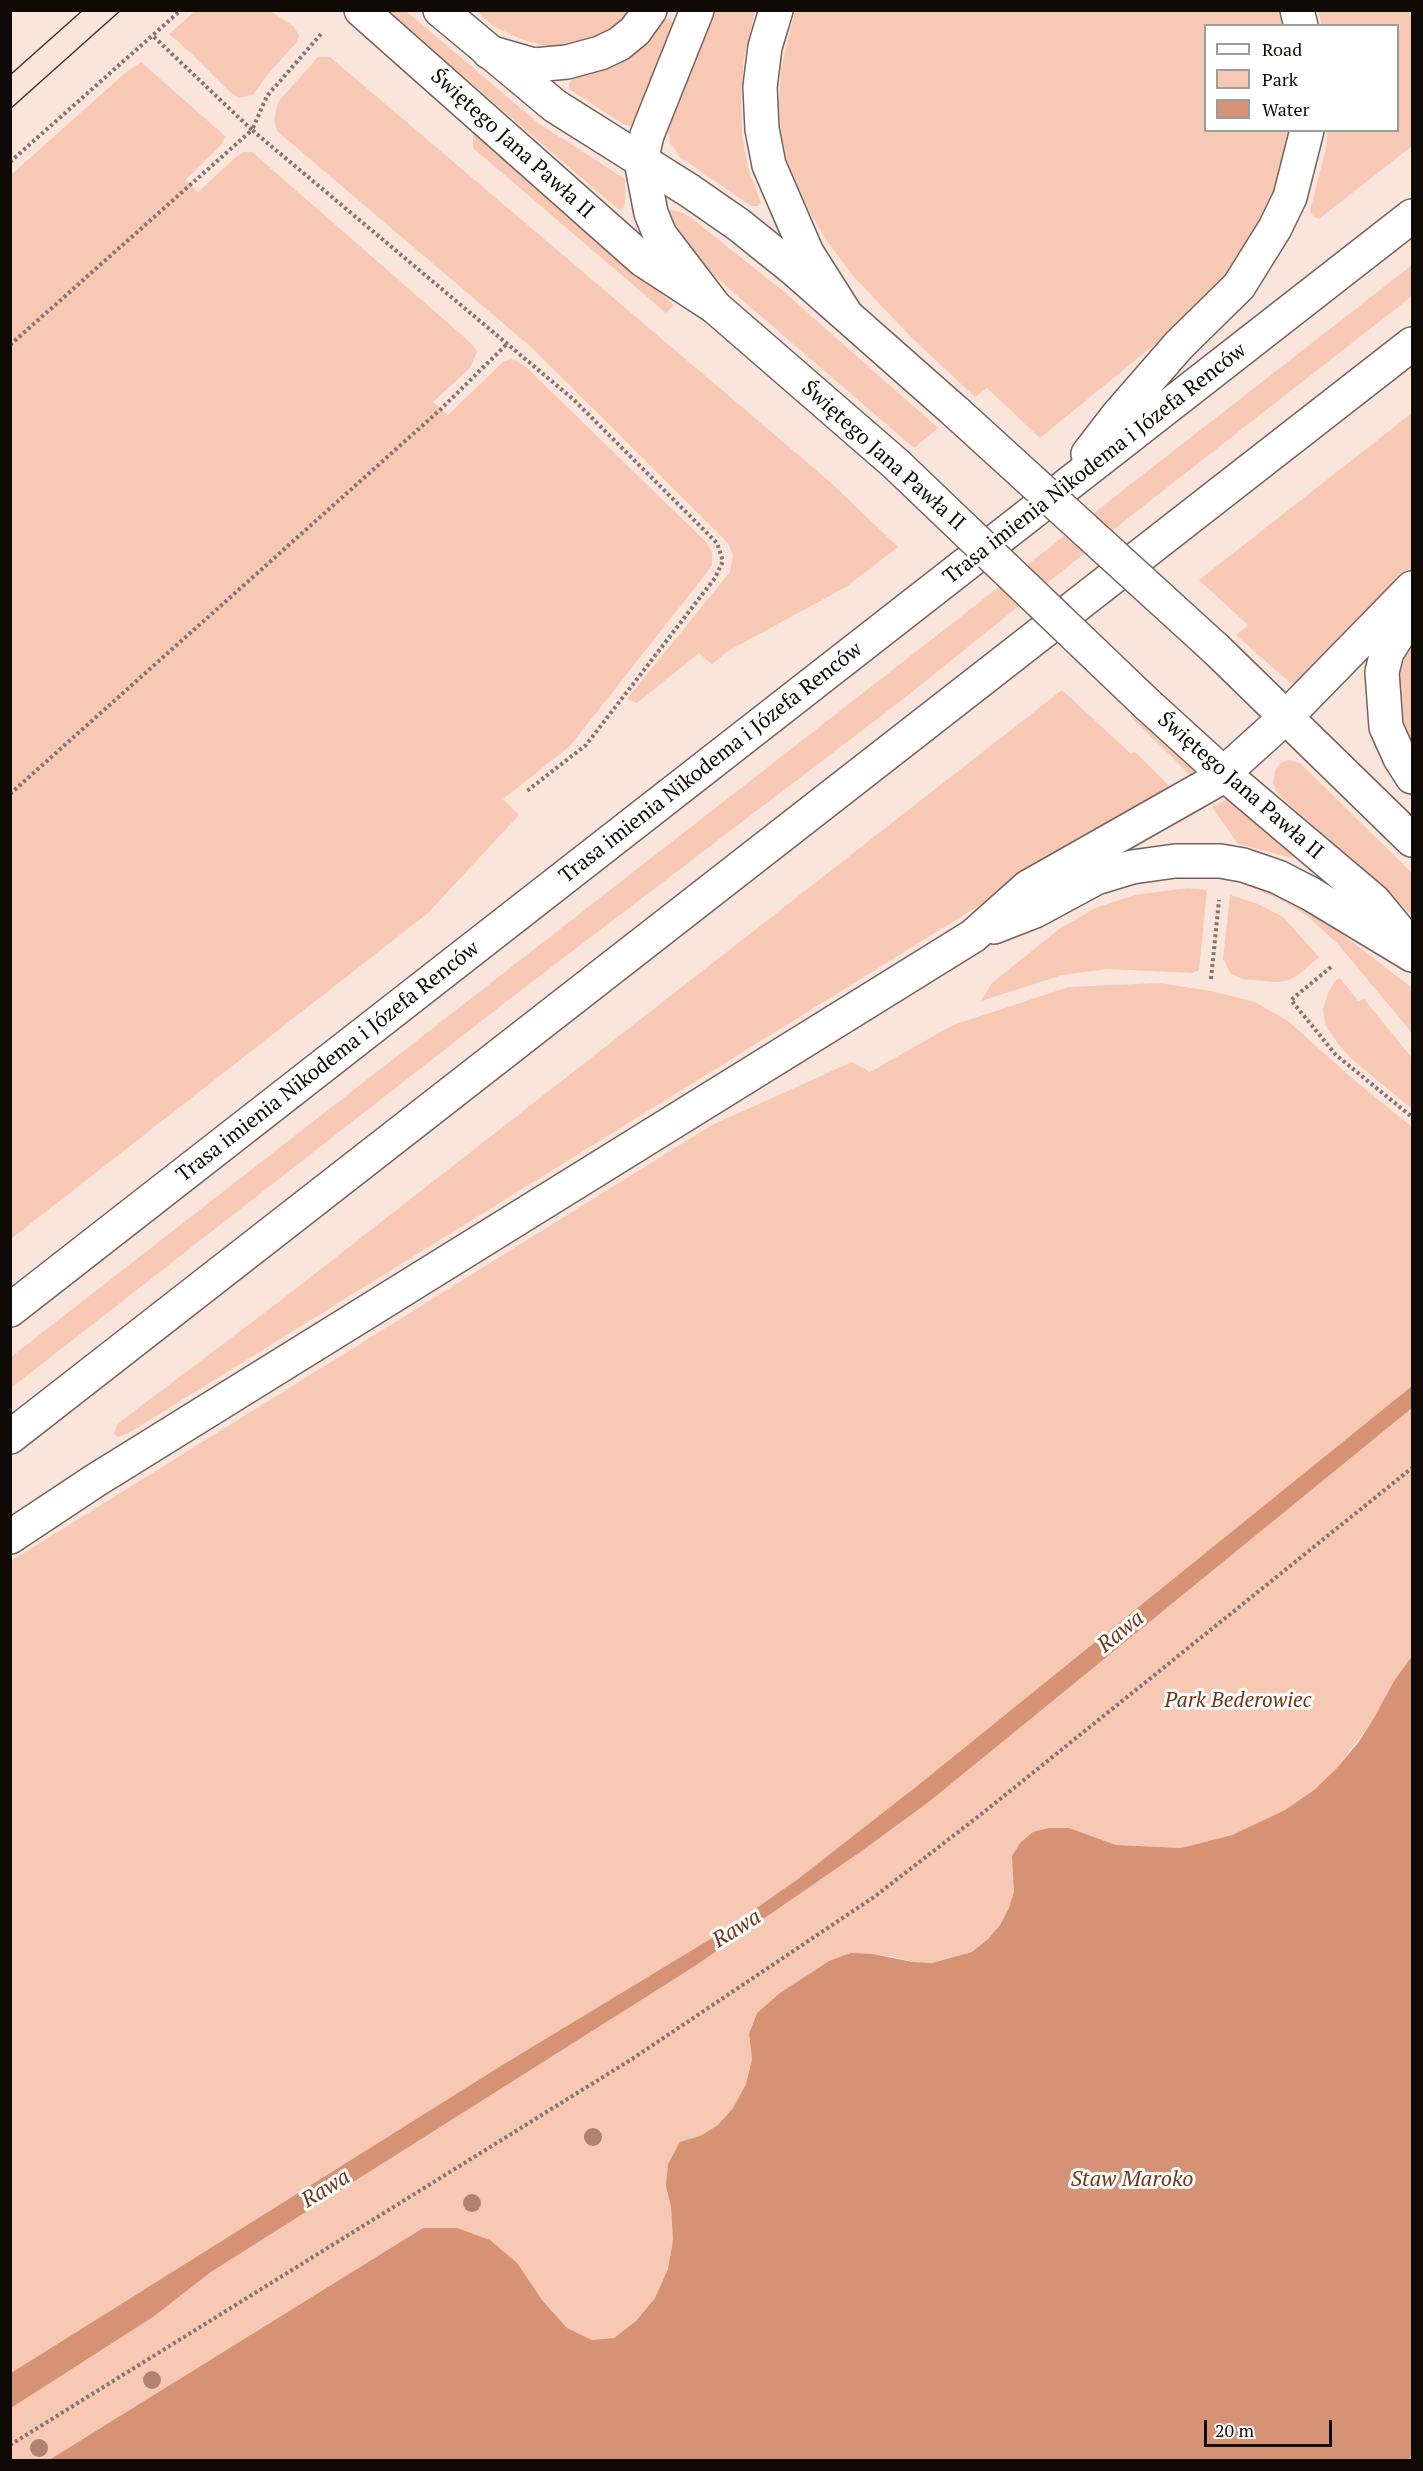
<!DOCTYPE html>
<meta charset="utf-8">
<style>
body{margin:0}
#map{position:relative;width:1423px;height:2471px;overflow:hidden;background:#fae5dd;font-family:"PT Serif",serif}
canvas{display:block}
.frame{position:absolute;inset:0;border:12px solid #100a07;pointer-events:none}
.legend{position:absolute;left:1204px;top:24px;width:195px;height:108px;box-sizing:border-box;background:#fff;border:2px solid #9f9d9c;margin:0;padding:8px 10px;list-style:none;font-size:18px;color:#100a07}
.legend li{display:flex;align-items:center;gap:12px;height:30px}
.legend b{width:30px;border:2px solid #9f9d9c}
.scale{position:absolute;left:1204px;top:2420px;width:128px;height:27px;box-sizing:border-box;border:3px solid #100a07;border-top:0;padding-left:8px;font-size:18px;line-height:21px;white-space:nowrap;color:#100a07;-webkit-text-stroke:4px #fff;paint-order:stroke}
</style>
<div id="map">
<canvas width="1423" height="2471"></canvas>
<div class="frame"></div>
<ul class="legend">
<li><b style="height:8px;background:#fff"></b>Road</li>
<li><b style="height:16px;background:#f7c8b3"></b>Park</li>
<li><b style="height:16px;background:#d59274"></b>Water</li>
</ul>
<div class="scale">20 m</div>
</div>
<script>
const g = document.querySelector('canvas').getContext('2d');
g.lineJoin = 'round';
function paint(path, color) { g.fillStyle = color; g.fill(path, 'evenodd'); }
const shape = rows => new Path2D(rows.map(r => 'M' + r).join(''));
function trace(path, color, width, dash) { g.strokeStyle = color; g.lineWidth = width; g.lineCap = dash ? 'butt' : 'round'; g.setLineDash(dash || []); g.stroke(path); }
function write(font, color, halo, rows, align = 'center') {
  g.font = font + ' "PT Serif",serif'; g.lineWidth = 6; g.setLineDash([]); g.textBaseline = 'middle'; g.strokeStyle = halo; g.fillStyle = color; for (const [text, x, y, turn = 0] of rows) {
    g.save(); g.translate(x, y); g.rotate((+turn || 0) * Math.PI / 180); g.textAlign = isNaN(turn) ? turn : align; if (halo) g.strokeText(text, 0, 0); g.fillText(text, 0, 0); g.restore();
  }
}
paint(shape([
 [270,11,293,26,299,35,297,42,267,75,253,95,239,98,230,92,192,54,169,34,195,11],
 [387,11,406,11,538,123,625,179,625,203,623,209,618,209],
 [476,11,630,11,621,21,605,33,590,41,565,48,545,46,521,39,495,27],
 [715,11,755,11,744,58,741,97,742,135,748,168,761,203,758,206,751,206,680,157,671,144,668,133,671,120],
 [795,11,1278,11,1284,25,1206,26,1206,130,1289,131,1276,189,1253,237,1226,277,1176,327,1040,438,987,388,975,397,911,337,853,276,830,245,811,215,787,161,781,132,779,101,781,69],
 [1318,11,1412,11,1412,146,1319,219,1313,216,1310,211,1327,144,1327,131,1398,130,1398,26,1322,25],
 [663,19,670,19,674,25,631,126,625,125,569,89,569,84,572,79,597,72,621,61],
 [318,57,330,57,829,481,898,547,846,587,728,651,712,664,699,653,637,703,627,699,730,572,733,555,728,543,531,347,277,131,274,120,278,102],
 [141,62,225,136,221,145,185,180,198,192,236,157,244,152,252,152,472,344,477,352,470,368,433,402,448,415,504,361,513,359,525,366,706,542,712,552,712,566,570,746,503,799,519,815,428,913,11,1239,11,175,125,73],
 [473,131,488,142,674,305,666,313,473,148],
 [669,210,678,211,690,217,783,291,938,428,914,448,697,261,677,239,667,214],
 [1412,265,1412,296,1132,515,902,700,507,1001,11,1388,11,1357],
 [1412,413,1412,571,1328,660,1296,685,1288,681,1236,635,1248,625,1199,580],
 [1412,638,1412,747,1400,720,1397,692,1401,661],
 [1062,690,1130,753,1135,752,1170,787,127,1434,118,1437,114,1434,117,1425,133,1412,280,1301],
 [1138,711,1197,769,1190,775,1130,716],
 [1288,760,1300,763,1412,873,1412,915,1278,794,1273,783,1275,771,1280,763],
 [1229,798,1293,853,1292,858,1238,844,1212,807],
 [1250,880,1303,904,1412,988,1412,1033,1337,943,1307,916,1287,903,1249,886],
 [1187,888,1207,890,1199,970,1193,973,1107,969,1062,975,981,1001,992,983,1058,930,1095,908,1135,895],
 [1230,895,1258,904,1283,917,1319,957,1298,975,1287,981,1275,982,1243,979,1231,974,1223,959],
 [1340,978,1358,1001,1364,999,1412,1058,1412,1109,1354,1061,1338,1044,1325,1025,1323,1009,1328,993,1334,982],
 [1159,983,1211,991,1255,1002,1288,1021,1354,1080,1412,1127,1412,1386,917,1786,798,1879,722,1932,504,2064,11,2373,11,1561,712,1125,852,1062,870,1072,953,1025,1069,987],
 [1412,1408,1412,1656,1394,1681,1374,1719,1336,1769,1314,1790,1285,1810,1232,1835,1181,1848,1116,1845,1069,1828,1014,1892,1009,1908,1000,1925,988,1939,972,1952,932,1963,913,1962,891,1956,829,1961,780,1993,757,2013,749,2034,752,2059,746,2084,733,2108,718,2125,700,2136,680,2143,666,2186,671,2207,673,2240,668,2269,655,2298,636,2321,614,2338,592,2340,567,2328,542,2300,423,2228,49,2460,11,2460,11,2408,153,2317,211,2272,695,1966,859,1853,930,1801]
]), '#f7c8b3');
paint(shape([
 [1412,1386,1412,1408,930,1801,859,1853,695,1966,211,2272,153,2317,11,2408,11,2373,504,2064,722,1932,798,1879,917,1786],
 [1412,1656,1412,2460,49,2460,423,2228,457,2228,490,2240,517,2263,542,2300,567,2328,592,2340,614,2338,636,2321,655,2298,668,2269,673,2240,671,2207,666,2186,668,2164,680,2142,700,2136,718,2125,733,2108,746,2084,752,2059,749,2034,757,2013,780,1993,829,1961,851,1953,872,1954,913,1962,932,1963,972,1952,988,1939,1000,1925,1009,1908,1014,1892,1012,1856,1021,1842,1033,1832,1049,1828,1069,1828,1116,1845,1181,1848,1232,1835,1285,1810,1314,1790,1336,1769,1358,1743,1374,1718,1394,1681]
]), '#d59274');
const minor = shape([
 [361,10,643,260,715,307,896,464],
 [440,10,555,106,690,191,739,225,795,270,957,413],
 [1412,613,1387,652,1382,672,1386,727,1400,758,1412,777],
 [1217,650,1412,840],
 [1147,704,1224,774,1374,901,1412,947],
 [1287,716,1412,588]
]);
const major = shape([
 [697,10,647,135,641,161,651,213,660,235,715,307],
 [776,10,765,47,760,87,762,129,769,165,807,253,845,313],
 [1297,10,1301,26],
 [489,52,534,65,567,62,600,53,619,44,635,31,650,10],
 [1088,454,1118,415,1179,345,1239,286,1275,228,1290,197,1307,130],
 [994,927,1035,911,1096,878,1132,867,1175,861,1220,861,1243,865,1278,877,1311,894,1412,955],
 [10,1310,1412,216],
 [10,1437,1412,344],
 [10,1537,96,1480,973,936,1028,887,1215,781,1287,716]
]);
trace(minor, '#74625b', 36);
trace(major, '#74625b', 36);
trace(shape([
 [321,34,267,96,252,130,573,399,717,543,723,561,715,578,586,745,527,791],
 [10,162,181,10],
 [10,345,252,130,153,36],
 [10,794,441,409,508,343],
 [1331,967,1291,1000,1336,1055,1412,1117],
 [1211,979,1219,900],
 [10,2445,632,2059,874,1897,984,1812,1412,1468]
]), '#837570', 4, [3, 3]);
trace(minor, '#fff', 33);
trace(major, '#fff', 33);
trace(shape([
 [10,75,83,10],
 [10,109,121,10]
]), '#3c332f', 1.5);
const minorBridge = shape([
 [957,413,1217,650],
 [896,464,1147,704]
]);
trace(minorBridge, '#74625b', 36, []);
trace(minorBridge, '#fff', 33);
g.fillStyle = '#af836e';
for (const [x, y] of [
 [593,2137],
 [472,2203],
 [152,2380],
 [39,2448]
]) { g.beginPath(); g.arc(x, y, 9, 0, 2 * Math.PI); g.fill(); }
write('21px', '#100a07', '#fff', [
 ["Świętego Jana Pawła II",512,144,42],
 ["Świętego Jana Pawła II",883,456,42],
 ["Trasa imienia Nikodema i Józefa Renców",1095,464,-38],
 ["Trasa imienia Nikodema i Józefa Renców",711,763,-38],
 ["Świętego Jana Pawła II",1240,786,41],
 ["Trasa imienia Nikodema i Józefa Renców",328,1062,-38]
]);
write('italic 21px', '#713313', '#fff', [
 ["Park Bederowiec",1238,1701]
]);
write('italic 22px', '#753618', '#fff', [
 ["Rawa",1121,1632,-39],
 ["Rawa",737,1929,-32],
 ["Staw Maroko",1132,2180],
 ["Rawa",326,2189,-32]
]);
</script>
